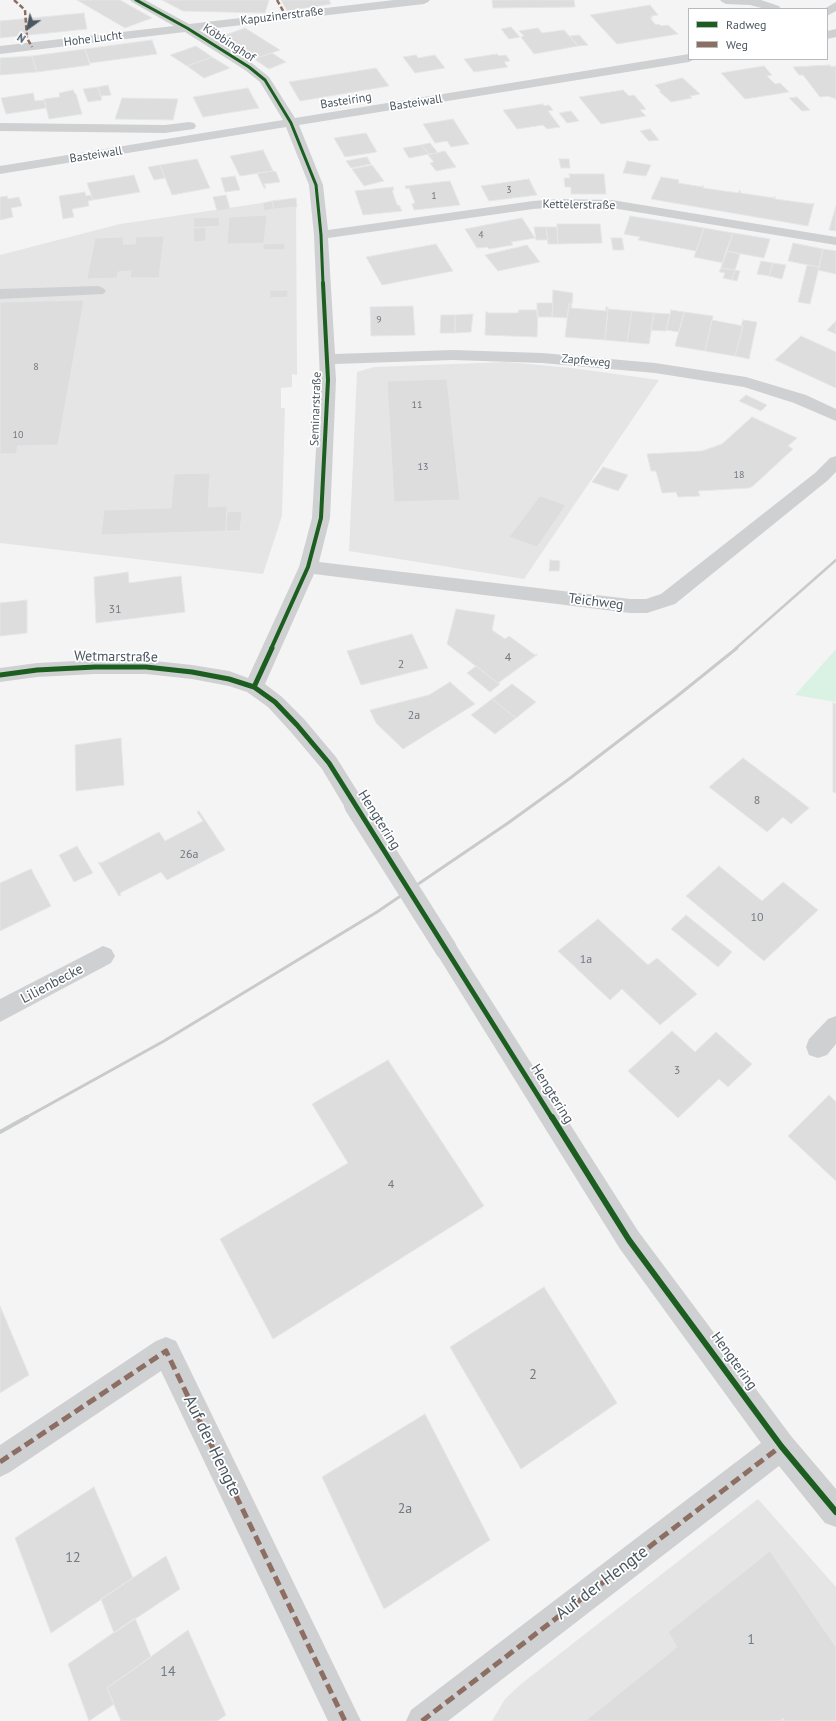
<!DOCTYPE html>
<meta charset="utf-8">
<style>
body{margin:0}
#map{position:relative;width:836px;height:1721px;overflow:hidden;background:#f4f4f4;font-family:"PT Sans",sans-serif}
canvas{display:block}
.legend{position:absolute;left:688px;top:8px;width:140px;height:52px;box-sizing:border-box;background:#fff;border:1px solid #b7bbc0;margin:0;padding:5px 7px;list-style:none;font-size:12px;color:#4a5661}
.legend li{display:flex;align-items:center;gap:8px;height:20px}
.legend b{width:20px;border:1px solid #b7bbc0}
.north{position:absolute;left:8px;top:8px;width:40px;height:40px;-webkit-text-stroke:3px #fff;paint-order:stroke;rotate:213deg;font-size:11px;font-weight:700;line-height:16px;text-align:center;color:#4a5661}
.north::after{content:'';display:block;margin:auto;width:14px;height:18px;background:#4a5661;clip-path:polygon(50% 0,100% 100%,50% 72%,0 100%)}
</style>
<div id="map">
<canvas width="836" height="1721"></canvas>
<ul class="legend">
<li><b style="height:5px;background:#1b5e20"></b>Radweg</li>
<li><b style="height:5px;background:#8d6e63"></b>Weg</li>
</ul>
<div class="north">N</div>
</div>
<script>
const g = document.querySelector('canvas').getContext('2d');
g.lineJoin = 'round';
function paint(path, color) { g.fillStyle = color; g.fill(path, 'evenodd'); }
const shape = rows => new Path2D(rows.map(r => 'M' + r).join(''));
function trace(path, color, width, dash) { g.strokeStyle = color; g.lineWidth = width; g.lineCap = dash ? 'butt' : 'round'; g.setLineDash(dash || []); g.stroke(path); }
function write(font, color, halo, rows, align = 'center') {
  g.font = font + ' "PT Sans",sans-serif'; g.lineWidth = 3.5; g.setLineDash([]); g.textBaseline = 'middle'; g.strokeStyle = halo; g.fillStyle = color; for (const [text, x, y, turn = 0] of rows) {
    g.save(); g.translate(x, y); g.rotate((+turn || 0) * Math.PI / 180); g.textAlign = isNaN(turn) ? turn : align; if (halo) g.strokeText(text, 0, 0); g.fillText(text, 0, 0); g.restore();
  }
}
paint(shape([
 [296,198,297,375,292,374,292,387,281,388,281,408,285,408,282,516,263,574,0,543,0,255,120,224],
 [507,362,572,368,659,380,524,579,349,551,357,372,374,367],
 [758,1499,836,1587,836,1721,492,1721,505,1699,521,1684]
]), '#e6e5e6');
paint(shape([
 [836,649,836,702,795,695]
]), '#d9f2e3');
const building = shape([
 [77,0,120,0,152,18,125,28,77,0],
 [162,0,269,0,265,13,183,11,162,0],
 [281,0,329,0,331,4,287,11,281,0],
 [492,0,574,0,575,7,493,8,492,0],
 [650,5,658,15,651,16,653,18,650,18,656,25,659,24,661,26,668,25,678,34,617,44,590,15,650,5],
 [84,13,87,29,0,38,0,21,84,13],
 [511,27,520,37,509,39,501,29,511,27],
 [245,28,280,50,254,59,220,37,245,28],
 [538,28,542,33,564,30,578,46,534,54,521,37,524,36,519,31,538,28],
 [579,35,588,45,578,46,570,36,579,35],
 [152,40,157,54,90,63,85,49,152,40],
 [196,46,212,57,187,66,170,55,196,46],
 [85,49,90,65,37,72,32,56,85,49],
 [272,53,286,62,269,69,254,59,272,53],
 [497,54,499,56,506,55,510,61,504,62,508,67,474,72,464,59,497,54],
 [416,55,418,58,435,55,445,68,415,73,403,57,416,55],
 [32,56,37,72,0,75,0,58,32,56],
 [212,57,230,68,204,78,187,66,212,57],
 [830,65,831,67,836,66,836,99,828,96,820,97,803,75,799,75,793,67,830,65],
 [764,66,772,75,767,76,775,84,780,83,789,92,745,99,721,73,764,66],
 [376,68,389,86,300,101,289,82,376,68],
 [682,78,685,80,700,94,690,96,692,98,671,102,659,91,661,91,655,85,682,78],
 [108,85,111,95,101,96,98,87,108,85],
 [98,87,102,100,88,102,83,89,98,87],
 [248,88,259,108,203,117,193,97,248,88],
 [73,90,75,94,76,94,82,114,49,119,44,99,60,97,59,93,73,90],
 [623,90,629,96,634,95,646,109,640,110,646,116,601,124,579,97,623,90],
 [33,93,35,101,44,100,46,108,6,114,1,98,33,93],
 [797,97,810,110,802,111,789,98,797,97],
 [122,98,178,99,173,120,115,119,122,98],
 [543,104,544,106,549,105,553,110,548,111,560,127,547,129,543,125,517,129,503,110,543,104],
 [571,111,579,121,567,123,559,113,571,111],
 [453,119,469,144,451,147,447,141,435,143,423,124,453,119],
 [650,129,659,140,649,141,640,131,650,129],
 [366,133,377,152,345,157,334,138,366,133],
 [430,143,438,153,429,154,421,145,430,143],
 [421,145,429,154,409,158,403,148,421,145],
 [263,150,273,171,240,176,230,156,263,150],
 [445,151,456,167,436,171,430,163,434,162,428,155,445,151],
 [367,157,371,164,351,168,346,161,367,157],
 [197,159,210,188,172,195,160,165,197,159],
 [559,159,569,159,570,168,561,168,559,159],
 [627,161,651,165,646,176,623,173,627,161],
 [160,165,165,178,154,180,148,167,160,165],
 [372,165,384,181,364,186,352,169,372,165],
 [273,171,276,172,280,182,264,184,266,188,264,188,257,173,273,171],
 [569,174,604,174,606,194,571,194,571,187,565,187,564,178,570,178,569,174],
 [134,175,140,192,93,200,87,183,134,175],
 [235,176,240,190,225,192,221,178,235,176],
 [661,177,679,180,678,183,703,187,703,185,703,188,738,193,740,190,740,193,774,198,775,196,775,199,812,204,814,203,808,226,651,199,661,177],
 [529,179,537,195,489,201,481,186,529,179],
 [450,181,460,205,414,210,412,204,415,203,409,188,406,189,405,186,450,181],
 [393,187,394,190,392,190,397,205,399,205,402,211,363,215,355,191,393,187],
 [85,192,86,196,91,195,93,200,88,201,89,206,72,209,74,217,63,219,59,196,85,192],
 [226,195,230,209,217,211,213,197,226,195],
 [7,196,8,199,19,197,22,206,11,208,13,217,0,220,0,197,7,196],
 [296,198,297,207,274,209,272,201,296,198],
 [272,201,274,209,264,211,263,203,272,201],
 [836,206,836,231,829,230,836,206],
 [267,215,264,243,227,244,229,217,267,215],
 [630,216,669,222,704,228,696,251,638,240,640,237,624,234,630,216],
 [219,217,220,226,194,228,193,218,219,217],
 [522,218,535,238,511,242,513,245,489,249,487,247,477,248,465,229,522,218],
 [557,224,600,224,602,243,558,244,557,224],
 [206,227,206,241,194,242,193,228,206,227],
 [534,227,546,227,548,240,536,240,534,227],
 [546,227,557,227,558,244,548,244,546,227],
 [704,228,733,233,723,263,694,257,704,228],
 [733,233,770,239,764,258,726,251,733,233],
 [164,236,159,278,130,278,131,271,118,272,117,278,87,279,95,238,124,237,123,244,135,244,136,237,164,236],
 [611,238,622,238,624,250,613,250,611,238],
 [285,243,285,250,263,250,263,244,285,243],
 [793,243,823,249,819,267,788,261,793,243],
 [436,244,453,271,382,285,366,257,436,244],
 [527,245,540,262,498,271,485,255,527,245],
 [823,249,836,251,836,274,818,270,823,249],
 [726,251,740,254,735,270,721,268,726,251],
 [761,261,773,263,769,276,757,274,761,261],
 [773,263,786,265,782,279,769,276,773,263],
 [807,265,819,267,810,304,798,302,807,265],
 [721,268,735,270,732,280,723,278,725,273,719,272,721,268],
 [735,270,740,271,737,281,732,280,735,270],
 [270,290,288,290,288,297,270,298,270,290],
 [553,290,573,293,572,304,569,304,567,318,552,317,553,290],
 [84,300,58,445,18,446,16,454,0,454,0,302,84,300],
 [537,303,553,303,552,317,537,317,537,303],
 [569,304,572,304,571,308,606,311,606,307,608,307,605,340,565,337,569,304],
 [413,306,415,335,371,336,370,307,413,306],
 [608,309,632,311,627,342,605,340,608,309],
 [519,310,538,310,537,337,485,335,486,311,488,313,518,313,519,310],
 [671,310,684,312,679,332,666,330,671,310],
 [632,311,654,313,649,344,627,342,632,311],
 [684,312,713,316,705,351,675,346,684,312],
 [654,313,670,314,666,331,651,330,654,313],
 [473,314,471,332,455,333,455,315,473,314],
 [441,315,455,315,455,333,440,333,441,315],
 [712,320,743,326,735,356,705,351,712,320],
 [743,320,757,322,749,359,735,356,743,326,741,326,743,320],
 [836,321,836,334,827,330,836,321],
 [801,336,836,352,836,388,775,360,801,336],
 [447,379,460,500,394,502,387,381,447,379],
 [746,395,767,405,761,411,739,401,746,395],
 [752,417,797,438,788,446,793,449,753,486,749,488,698,491,700,496,678,497,676,492,662,493,656,471,651,471,647,454,702,451,722,444,752,417],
 [603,467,628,475,618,491,592,482,603,467],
 [210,473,208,507,227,506,226,531,101,535,104,510,171,508,174,474,210,473],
 [540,496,566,505,537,547,509,537,540,496],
 [242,511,240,531,226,531,227,512,242,511],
 [550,560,560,561,559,571,549,571,550,560],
 [128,572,129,583,181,576,185,612,96,623,94,577,128,572],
 [27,600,27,633,0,636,0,603,27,600],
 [456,609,495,615,492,630,505,639,509,636,535,655,538,654,498,683,447,644,456,609],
 [412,634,428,668,361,685,347,651,412,634],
 [476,666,498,683,500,684,490,692,467,673,476,666],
 [450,682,475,704,403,749,376,723,370,710,429,695,450,682],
 [512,684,536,702,516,718,492,699,512,684],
 [492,699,516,718,495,734,471,715,492,699],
 [833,703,836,704,836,793,833,792,833,703],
 [121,738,124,785,76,791,75,745,121,738],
 [743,758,795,797,809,808,791,824,783,817,767,832,709,787,743,758],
 [199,811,225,850,167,880,161,872,120,893,121,895,119,896,98,862,101,863,159,832,165,841,203,821,197,812,199,811],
 [77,846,93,873,74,882,59,855,77,846],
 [719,866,762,901,783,882,818,910,764,961,686,896,719,866],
 [31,869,51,906,0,931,0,883,31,869],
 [686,915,732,952,718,967,671,929,686,915],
 [598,919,648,965,657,958,697,994,660,1025,622,989,610,1000,558,951,598,919],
 [672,1031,695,1052,716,1032,752,1064,728,1087,719,1079,678,1118,628,1071,672,1031],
 [388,1060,484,1206,273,1339,220,1239,348,1163,312,1104,388,1060],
 [829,1095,836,1102,836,1181,788,1136,829,1095],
 [544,1287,617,1403,521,1469,450,1347,544,1287],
 [0,1306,29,1375,0,1393,0,1306],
 [425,1414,490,1540,384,1609,322,1477,425,1414],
 [94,1487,133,1578,51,1633,15,1538,94,1487],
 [770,1551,836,1647,836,1721,785,1721,783,1718,780,1721,585,1721,677,1647,668,1632,770,1551],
 [166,1556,180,1589,114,1633,101,1599,166,1556],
 [135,1618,151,1657,107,1688,114,1704,89,1721,68,1664,135,1618],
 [188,1630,226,1715,217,1721,121,1721,107,1688,188,1630]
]);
paint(building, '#ddddde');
trace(building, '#e5e6e7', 1);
paint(shape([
 [130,0,145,0,189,24,394,0,430,0,428,2,424,4,199,30,253,64,269,77,295,118,689,54,689,59,695,59,689,62,299,125,323,185,328,230,533,201,559,199,612,200,836,237,836,245,612,208,559,207,533,209,328,238,335,354,453,350,542,353,655,363,746,377,806,395,836,409,836,421,794,403,744,387,655,373,542,363,453,360,335,364,336,380,330,518,319,562,630,599,646,599,661,594,815,473,830,458,836,456,836,472,827,481,675,604,647,613,630,613,314,574,265,684,282,697,304,719,336,757,366,805,363,811,355,814,347,811,322,769,290,731,268,707,247,692,229,686,192,679,146,674,95,674,37,677,0,682,0,668,37,663,95,660,146,660,192,665,229,671,248,678,299,567,312,518,320,380,314,235,309,185,286,127,0,174,0,166,283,120,260,82,245,70,185,32,0,54,0,46,174,26,132,2,130,0],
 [720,0,761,0,779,6,781,9,765,9,750,5,726,4,722,2,720,0],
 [836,2,836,11,827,16,827,9,824,9,836,2],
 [836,29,836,37,827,39,827,31,836,29],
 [189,122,194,123,196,126,194,129,165,133,0,131,0,123,165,125,189,122],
 [98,286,103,288,106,291,103,294,0,299,0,289,98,286],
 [446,939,454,942,638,1231,791,1436,836,1489,836,1527,825,1523,779,1466,448,1721,406,1721,411,1710,761,1443,620,1249,438,956,434,949,438,942,446,939],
 [103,946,111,949,115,956,111,963,0,1022,0,999,103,946],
 [836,1016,836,1044,827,1055,818,1058,809,1055,806,1047,809,1039,828,1019,836,1016],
 [166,1337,176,1341,361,1721,328,1721,161,1371,10,1472,0,1477,0,1445,156,1341,166,1337]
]), '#ced0d2');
trace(shape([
 [735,649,836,560]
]), '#c9cacc', 2.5);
trace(shape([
 [25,1118,164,1041,377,912,508,823,569,779,676,697,737,648]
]), '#c9cacc', 3);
trace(shape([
 [0,1132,27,1117]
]), '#c9cacc', 4);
trace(shape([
 [355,805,446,949]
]), '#ced0d2', 22);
trace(shape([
 [14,0,25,10,27,38,32,47],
 [277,0,286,16]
]), '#8d6e63', 2.5, [5, 2.5]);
trace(shape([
 [0,1462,166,1351,345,1721],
 [422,1721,781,1446]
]), '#8d6e63', 5, [10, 5]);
trace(shape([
 [136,0,187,28,249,67,265,80,291,123,316,185,321,235,323,284]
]), '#1b5e20', 3);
trace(shape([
 [271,649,308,567,321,518,328,380,323,283]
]), '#1b5e20', 4);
trace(shape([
 [0,675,37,670,95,667,146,667,192,672,229,679,254,687,275,702,297,725,329,763,552,1118],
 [254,687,272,648]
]), '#1b5e20', 5);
trace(shape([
 [552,1117,629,1240,781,1446,836,1512]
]), '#1b5e20', 6);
write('10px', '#707881', null, [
 ["3",509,190],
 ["1",434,196],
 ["4",481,235],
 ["9",379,320],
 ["8",36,367],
 ["11",417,405],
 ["10",18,435],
 ["13",423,467],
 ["18",739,475]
]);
write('12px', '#4a5661', '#fff', [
 ["Kapuzinerstraße",282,16,-7],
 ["Hohe Lucht",93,39,-7],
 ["Köbbinghof",229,43,33],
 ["Basteiring",346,101,-9],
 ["Basteiwall",416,103,-9],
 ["Basteiwall",96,155,-9],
 ["Kettelerstraße",579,205,1],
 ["Zapfeweg",586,361,5],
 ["Seminarstraße",316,409,-88]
]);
write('12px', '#707881', null, [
 ["31",115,610],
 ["4",508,658],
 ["2",401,665],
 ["2a",414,716],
 ["8",757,801],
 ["26a",189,855],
 ["10",757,918],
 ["1a",586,960],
 ["3",677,1071],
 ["4",391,1185]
]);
write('14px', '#4a5661', '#fff', [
 ["Teichweg",596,602,7],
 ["Wetmarstraße",116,657,1],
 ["Hengtering",379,820,58],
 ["Lilienbecke",52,984,-28],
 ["Hengtering",552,1094,58],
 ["Hengtering",734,1361,54]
]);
write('14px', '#707881', null, [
 ["2",533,1375],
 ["2a",405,1509],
 ["12",73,1558],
 ["1",751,1640],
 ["14",168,1672]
]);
write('17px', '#4a5661', '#fff', [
 ["Auf der Hengte",212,1446,64],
 ["Auf der Hengte",602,1583,-37]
]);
</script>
